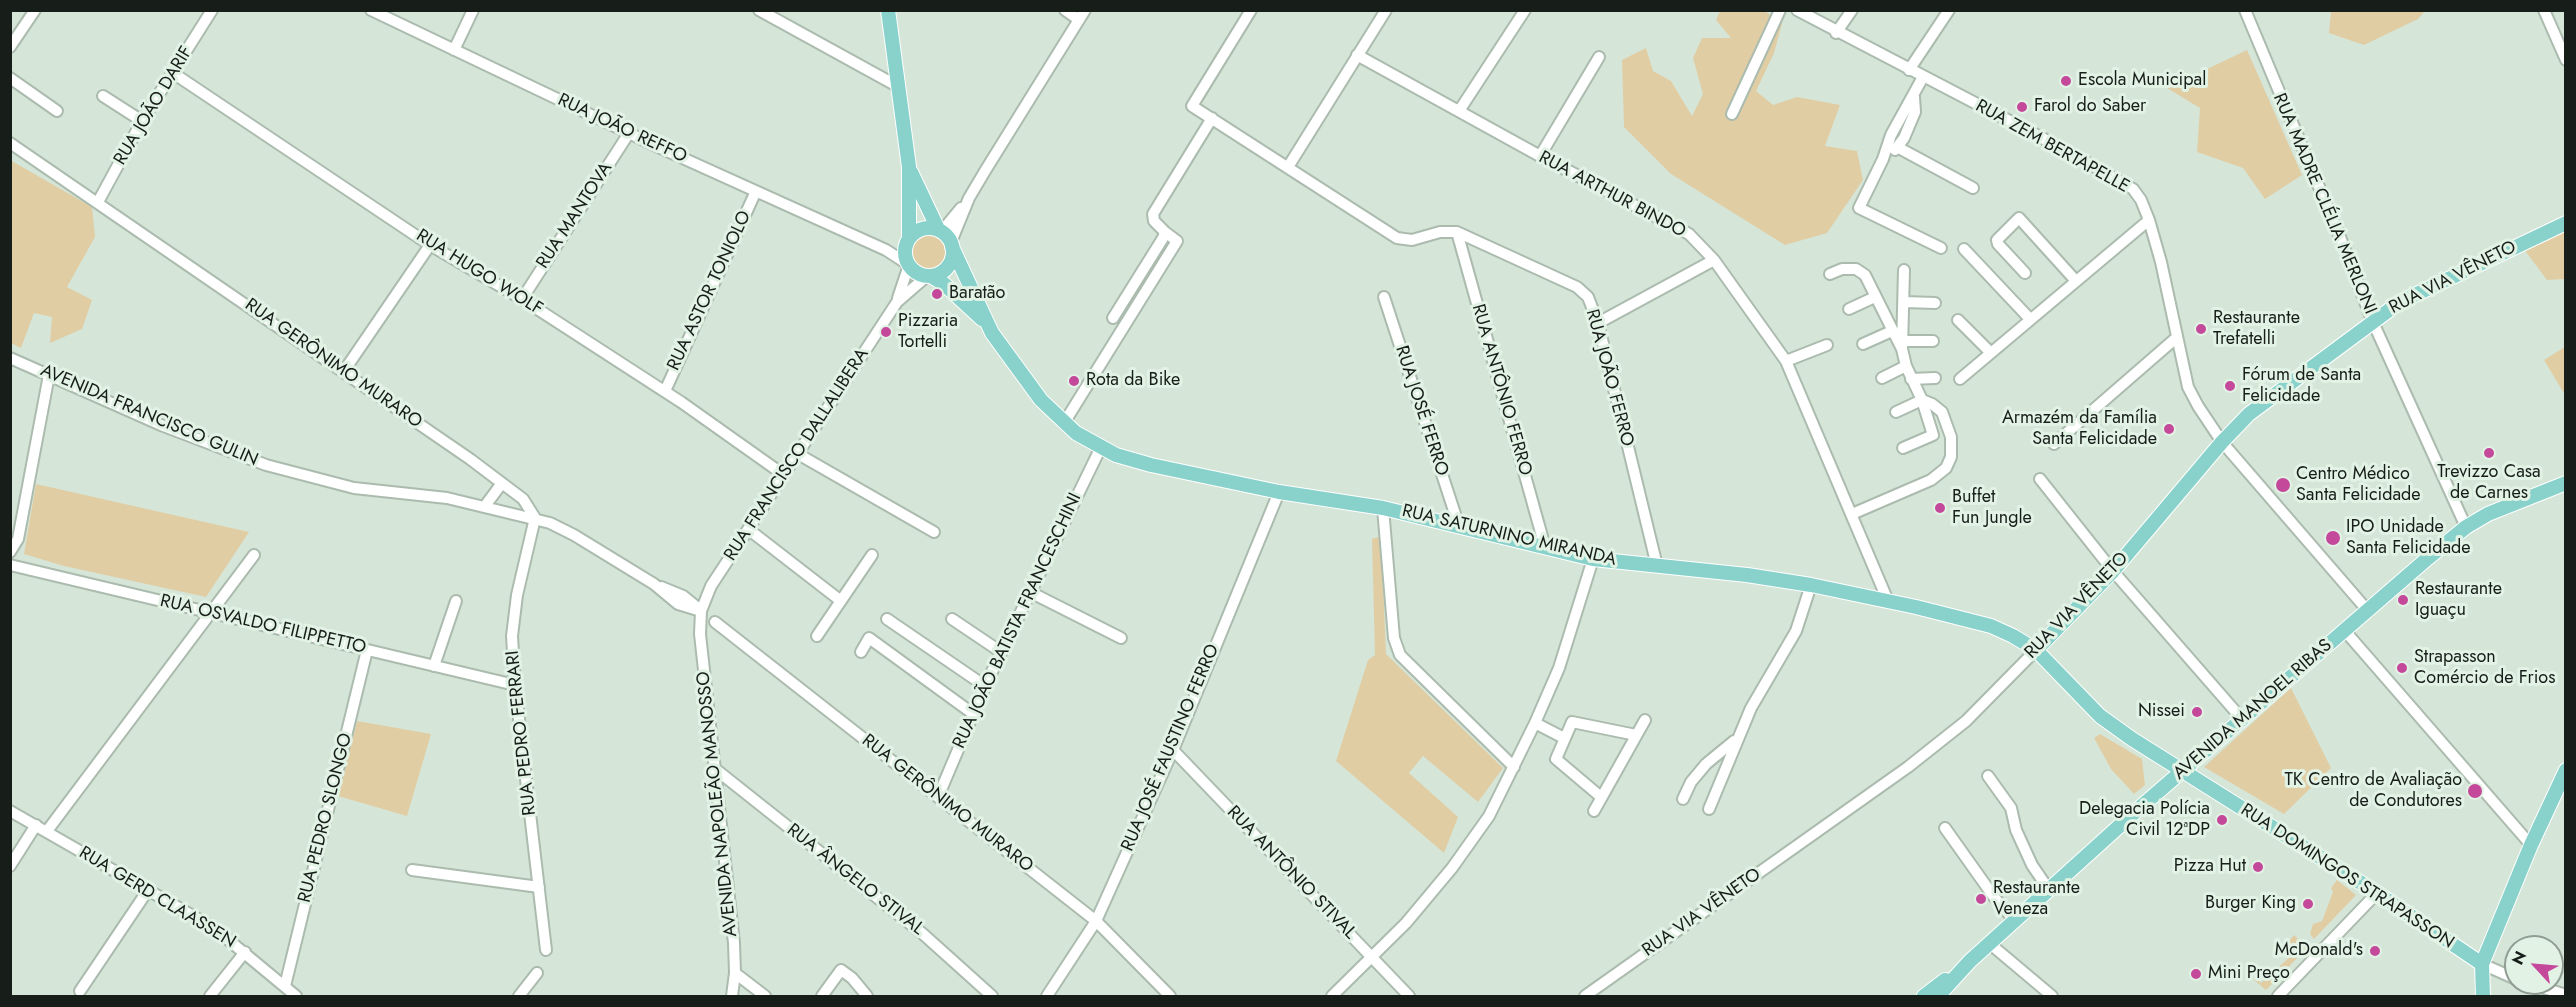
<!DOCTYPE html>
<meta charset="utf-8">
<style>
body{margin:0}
#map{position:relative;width:2576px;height:1007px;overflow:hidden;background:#d5e6d8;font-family:Jost,sans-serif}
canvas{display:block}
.frame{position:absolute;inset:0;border:12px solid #171d19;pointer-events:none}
.north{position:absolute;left:2504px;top:935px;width:60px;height:60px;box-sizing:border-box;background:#e2f3e5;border:2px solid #919d93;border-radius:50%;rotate:296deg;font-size:16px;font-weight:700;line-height:24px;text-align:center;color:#171d19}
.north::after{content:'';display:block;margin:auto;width:21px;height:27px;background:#c4499b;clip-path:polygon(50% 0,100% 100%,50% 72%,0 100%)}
</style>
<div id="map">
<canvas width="2576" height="1007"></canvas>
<div class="frame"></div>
<div class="north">N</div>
</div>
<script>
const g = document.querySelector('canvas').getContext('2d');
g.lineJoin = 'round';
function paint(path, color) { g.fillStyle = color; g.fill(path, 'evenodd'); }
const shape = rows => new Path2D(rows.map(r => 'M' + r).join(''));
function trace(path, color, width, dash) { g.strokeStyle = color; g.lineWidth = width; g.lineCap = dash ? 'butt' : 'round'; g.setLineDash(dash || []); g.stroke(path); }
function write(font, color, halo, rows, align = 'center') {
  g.font = font + ' Jost,sans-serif'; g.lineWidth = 6; g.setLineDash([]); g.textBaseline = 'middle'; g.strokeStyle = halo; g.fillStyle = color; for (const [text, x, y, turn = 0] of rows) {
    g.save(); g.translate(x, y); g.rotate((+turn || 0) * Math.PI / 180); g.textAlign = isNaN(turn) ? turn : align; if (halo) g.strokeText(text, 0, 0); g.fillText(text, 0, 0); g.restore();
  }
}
paint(shape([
 [1720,11,1765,11,1782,24,1774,53,1756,91,1773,105,1797,97,1840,105,1825,146,1857,151,1863,180,1827,233,1785,245,1671,174,1624,127,1622,60,1646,48,1653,71,1671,81,1692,116,1703,94,1693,58,1702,38,1731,38,1716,20],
 [2331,11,2331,10,2425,11,2418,19,2364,45,2329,33],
 [2247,50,2302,175,2265,199,2243,168,2197,152,2200,108,2167,88],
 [10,160,92,207,95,237,67,287,92,300,82,329,50,343,52,317,34,313,21,348,11,343],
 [2565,226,2565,279,2547,280,2523,248],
 '909 252a20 20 0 1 1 40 0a20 20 0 1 1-40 0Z',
 [2565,347,2565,395,2544,360],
 [36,484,249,532,206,597,64,566,24,554],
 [1381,536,1386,654,1503,768,1478,802,1423,756,1409,773,1458,817,1444,853,1336,761,1368,660,1375,655,1372,539],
 [2291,688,2331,768,2284,814,2204,767],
 [357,721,431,734,407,816,338,796],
 [2100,734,2142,759,2145,785,2134,794,2111,769,2094,738],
 [2337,880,2356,895,2314,939,2310,934,2313,924,2322,921,2333,892,2331,888],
 [2294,935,2307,948,2266,990,2254,980,2256,978,2261,983,2293,954,2295,951,2289,941]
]), '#e1cda4');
const minor = shape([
 [371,10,656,146,886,250,909,265,898,298],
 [759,10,899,87],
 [1065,10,1079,20],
 [1251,10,1192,106,1397,238,1412,240,1440,232,1457,232,1577,287,1588,297,1598,323,1657,566],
 [1797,10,2069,152,2133,189,2141,200,2149,220,2161,262,2188,387,2198,406,2222,442,2368,611],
 [2245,10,2340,237,2372,320,2466,527],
 [2544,10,2566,60],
 [1836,33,1852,10],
 [10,47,35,10],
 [454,50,473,10],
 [1357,55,1540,156,1689,234,1714,260,1786,361,1888,601],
 [1909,70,1949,10],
 [173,73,430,245,522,299,681,402,784,475],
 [1923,77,1891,135,1883,159,1859,208,1941,248],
 [10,78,57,111],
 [103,96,142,121],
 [1459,111,1525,10],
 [1732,114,1780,10],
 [10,143,470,459,523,499,535,518],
 [1899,148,1973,188],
 [1895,150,1904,138,1915,112,1914,97],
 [1540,156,1599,57],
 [1288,167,1386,10],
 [98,202,142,121,212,10],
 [942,231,961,208],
 [1457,232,1545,547],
 [951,242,969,198,985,171,1085,10],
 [1964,249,2030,319],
 [2025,273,1998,244,1997,240,2019,218,2076,281],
 [1830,274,1842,269,1856,269,1865,275,1902,349,1906,366,1922,400,1932,404,1942,412,1951,437,1951,457,1946,468,1931,480,1852,514],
 [1384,297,1459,526],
 [522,299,629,133],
 [1904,302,1935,303],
 [1849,309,1875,297],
 [1113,318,1163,238,1165,232,1154,221,1153,214,1212,118],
 [1958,320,1991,353],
 [1598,323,1714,260],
 [1903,341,1933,341],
 [1863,344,1892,331],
 [1902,349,1904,270],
 [10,358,161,425,266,465,354,488,447,498,550,523,574,535,654,584,678,604,701,611],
 [1786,361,1827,345],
 [344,371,430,245],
 [1882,378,1906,366],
 [1911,379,1935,378],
 [1960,379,2149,220],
 [665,391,756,191],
 [1896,412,1922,400,1933,435,1903,448],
 [1064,423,1177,241,1165,232],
 [2054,444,2176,338],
 [798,454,934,532],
 [2040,479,2113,571,2242,719],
 [485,506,502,483],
 [1383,508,1394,638,1400,655,1514,767],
 [535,518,517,595,512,636,515,685,546,950],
 [748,529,841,601],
 [10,552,18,539,49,375],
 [10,565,515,685],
 [661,587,683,596,699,609],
 [1030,592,1121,638],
 [887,619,985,686],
 [952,619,1001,652],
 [715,622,1096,921,1170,996],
 [2345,631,2531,845],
 [817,636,872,555],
 [861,652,869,638,972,713],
 [434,666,456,601],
 [1535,723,1564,738],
 [1173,750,1409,996],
 [714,768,923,934,992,996],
 [1988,776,2011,808,2016,830,2032,865,2049,890],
 [938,797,985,686,1101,447],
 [1601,797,1556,759,1572,722,1636,735],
 [1683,799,1691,782,1706,764,1734,741],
 [1709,809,1751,708,1796,631,1811,585],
 [10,811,214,928,296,996],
 [1594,811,1645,720],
 [1945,828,1994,897,2015,921],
 [47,831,254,555],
 [10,866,36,825],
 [412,870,539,887],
 [1989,943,2052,996],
 [2482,964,2516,979],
 [735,973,765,996],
 [2528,983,2566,995],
 [285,986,367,650],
 [80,991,148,890],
 [210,996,245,952],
 [519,996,537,973],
 [732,996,735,973,734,943,700,634,701,611,711,586,897,302,927,276],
 [822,996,841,970,852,978,867,996],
 [1047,996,1096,921,1173,750,1279,492],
 [1332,996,1406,923,1452,868,1489,816,1535,723,1559,668,1593,559],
 [1585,996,1908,767,1966,721,2036,650],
 [2278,996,2377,893]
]);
const major = shape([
 [888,10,909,167,909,237],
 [911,172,938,229],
 '905 252a24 24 0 1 1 48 0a24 24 0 1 1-48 0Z',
 [952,247,992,333,1041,400,1076,433,1116,455,1151,465,1279,492,1383,508,1593,559,1747,575,1811,585,1916,607,1991,626,2013,636,2036,650,2100,716,2132,739,2377,893,2482,964],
 [931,276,944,284,982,319],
 [2036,650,2113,571,2222,442,2249,414,2400,302,2566,223],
 [1924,996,1945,980],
 [1938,996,1970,961,2136,811,2428,558,2466,527,2488,514,2566,483],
 [2483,996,2482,964,2531,845,2566,770]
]);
trace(minor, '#abbbae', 14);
trace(major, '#fff', 16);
trace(minor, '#fff', 10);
trace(major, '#89d2cb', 14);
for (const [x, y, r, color] of [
 [2066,81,6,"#c4499b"],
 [2022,107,6,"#c4499b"],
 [937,294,6,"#c4499b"],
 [2201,329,6,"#c4499b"],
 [886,332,6,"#c4499b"],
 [1074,381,6,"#c4499b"],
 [2230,386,6,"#c4499b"],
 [2169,429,6,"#c4499b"],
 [2489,453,6,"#c4499b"],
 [2283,485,8,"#c4499b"],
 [1940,508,6,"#c4499b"],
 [2333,538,8,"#c4499b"],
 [2403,600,6,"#c4499b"],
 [2402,668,6,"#c4499b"],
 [2197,712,6,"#c4499b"],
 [2475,791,8,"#c4499b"],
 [2222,820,6,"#c4499b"],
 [2258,867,6,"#c4499b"],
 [1981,899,6,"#c4499b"],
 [2308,904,6,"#c4499b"],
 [2375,951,6,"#c4499b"],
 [2196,974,6,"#c4499b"]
]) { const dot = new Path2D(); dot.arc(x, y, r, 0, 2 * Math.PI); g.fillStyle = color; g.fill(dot); trace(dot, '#e2f3e5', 2); }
write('18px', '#171d19', '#e2f3e5', [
 ["Escola Municipal",2078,81],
 ["Farol do Saber",2034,107],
 ["Baratão",949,294],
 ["Restaurante",2213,319],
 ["Trefatelli",2213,340],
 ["Pizzaria",898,322],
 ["Tortelli",898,343],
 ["Fórum de Santa",2242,376],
 ["Felicidade",2242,397],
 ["Rota da Bike",1086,381],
 ["Armazém da Família",2157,419,"right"],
 ["Santa Felicidade",2157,440,"right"],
 ["Trevizzo Casa",2489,473,"center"],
 ["de Carnes",2489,494,"center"],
 ["Centro Médico",2296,475],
 ["Santa Felicidade",2296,496],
 ["Buffet",1952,498],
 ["Fun Jungle",1952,519],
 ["IPO Unidade",2346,528],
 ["Santa Felicidade",2346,549],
 ["Restaurante",2415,590],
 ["Iguaçu",2415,611],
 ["Strapasson",2414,658],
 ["Comércio de Frios",2414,679],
 ["Nissei",2185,712,"right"],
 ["TK Centro de Avaliação",2462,781,"right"],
 ["de Condutores",2462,802,"right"],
 ["Delegacia Polícia",2210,810,"right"],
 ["Civil 12ªDP",2210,831,"right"],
 ["Pizza Hut",2246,867,"right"],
 ["Restaurante",1993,889],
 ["Veneza",1993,910],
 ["Burger King",2296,904,"right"],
 ["McDonald's",2363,951,"right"],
 ["Mini Preço",2208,974]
], 'left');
write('18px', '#171d19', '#e2f3e5', [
 ["RUA JOÃO DARIF",154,106,-59],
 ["RUA JOÃO REFFO",622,129,25],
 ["RUA ZEM BERTAPELLE",2052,147,29],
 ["RUA ARTHUR BINDO",1612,195,28],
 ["RUA MADRE CLÉLIA MERLONI",2324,204,67],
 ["RUA MANTOVA",575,216,-57],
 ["RUA HUGO WOLF",479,273,32],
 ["RUA VIA VÊNETO",2453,278,-27],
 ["RUA ASTOR TONIOLO",710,291,-65],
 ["RUA GERÔNIMO MURARO",333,364,35],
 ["RUA JOÃO FERRO",1609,378,75],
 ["RUA ANTÔNIO FERRO",1501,390,74],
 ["RUA JOSÉ FERRO",1421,411,72],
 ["AVENIDA FRANCISCO GULIN",149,416,23],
 ["RUA FRANCISCO DALLALIBERA",797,455,-57],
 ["RUA SATURNINO MIRANDA",1509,536,13],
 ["RUA VIA VÊNETO",2077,606,-46],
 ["RUA JOÃO BATISTA FRANCESCHINI",1018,621,-65],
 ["RUA OSVALDO FILIPPETTO",263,625,13],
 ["AVENIDA MANOEL RIBAS",2253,710,-41],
 ["RUA PEDRO FERRARI",522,733,-96],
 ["RUA JOSÉ FAUSTINO FERRO",1171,748,-67],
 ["AVENIDA NAPOLEÃO MANOSSO",718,804,-96],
 ["RUA GERÔNIMO MURARO",947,804,38],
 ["RUA PEDRO SLONGO",326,818,-76],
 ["RUA ANTÔNIO STIVAL",1291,873,46],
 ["RUA DOMINGOS STRAPASSON",2347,877,33],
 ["RUA ÂNGELO STIVAL",855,880,38],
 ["RUA GERD CLAASSEN",157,898,31],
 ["RUA VIA VÊNETO",1702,913,-35]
]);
</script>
